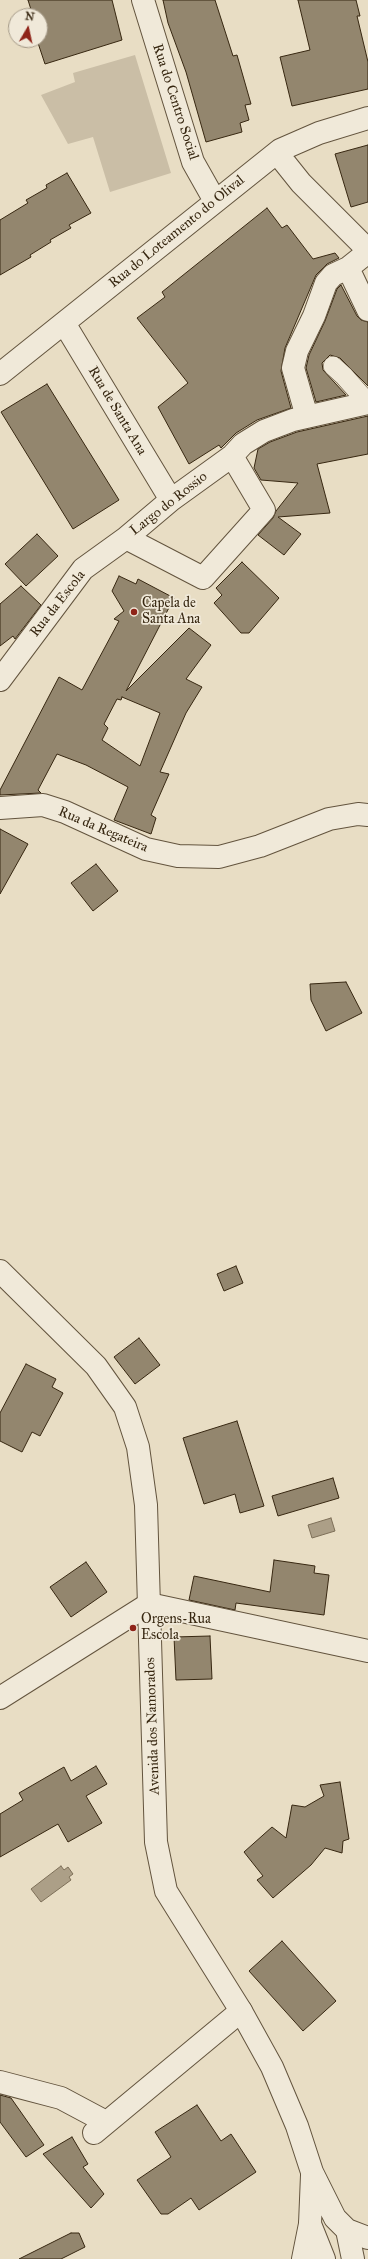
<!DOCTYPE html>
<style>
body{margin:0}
#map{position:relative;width:368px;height:2259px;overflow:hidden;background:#e8ddc4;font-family:"IM FELL Great Primer",serif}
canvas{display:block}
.north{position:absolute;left:8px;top:8px;width:40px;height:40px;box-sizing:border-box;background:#f0e9d9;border:1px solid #a69b89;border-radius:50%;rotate:9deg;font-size:11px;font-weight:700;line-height:16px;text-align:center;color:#372711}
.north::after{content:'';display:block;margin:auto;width:14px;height:18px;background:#8f2418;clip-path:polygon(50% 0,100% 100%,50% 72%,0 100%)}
</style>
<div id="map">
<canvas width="368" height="2259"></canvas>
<div class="north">N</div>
</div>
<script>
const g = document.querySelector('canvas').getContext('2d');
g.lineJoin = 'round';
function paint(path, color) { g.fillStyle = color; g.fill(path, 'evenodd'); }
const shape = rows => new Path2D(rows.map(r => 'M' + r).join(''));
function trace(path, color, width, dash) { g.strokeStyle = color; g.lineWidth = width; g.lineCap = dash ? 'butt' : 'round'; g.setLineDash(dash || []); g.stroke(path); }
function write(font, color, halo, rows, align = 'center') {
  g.font = font + ' "IM FELL Great Primer",serif'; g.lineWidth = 3.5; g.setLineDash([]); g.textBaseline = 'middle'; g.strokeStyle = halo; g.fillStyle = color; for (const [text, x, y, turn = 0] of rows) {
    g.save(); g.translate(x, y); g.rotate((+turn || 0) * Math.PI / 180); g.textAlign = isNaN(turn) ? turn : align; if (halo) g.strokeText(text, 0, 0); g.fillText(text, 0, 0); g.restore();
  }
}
paint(shape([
 [135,55,171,173,110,192,93,137,68,144,41,95,75,82,73,73]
]), '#cabea6');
const water = shape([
 [331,1518,335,1531,312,1538,308,1525,331,1518],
 [61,1866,64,1870,68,1867,73,1874,69,1877,71,1880,41,1902,31,1889,61,1866]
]);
paint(water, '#ac9f87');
trace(water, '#7d6f58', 1);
const building = shape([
 [28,0,112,0,122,40,45,64,37,40,40,40,40,16,33,16,28,0],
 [163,0,215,0,233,56,237,55,251,104,245,105,249,120,240,123,242,132,206,142,186,72,168,23,163,0],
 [298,0,356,0,360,16,357,16,368,62,368,89,292,106,280,57,310,50,298,0],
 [368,145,368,202,351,207,335,154,368,145],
 [67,173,91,213,69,225,71,228,50,240,51,242,30,255,31,257,0,275,0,220,28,203,26,200,47,188,46,185,67,173],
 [267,208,282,228,287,225,313,259,335,253,339,258,327,264,316,275,285,348,281,371,291,408,257,420,236,433,221,448,219,445,189,464,158,407,188,383,137,318,165,297,162,292,267,208],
 [341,285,357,316,361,320,368,322,368,386,340,358,330,355,322,363,323,370,346,395,316,402,306,368,309,355,325,321,337,289,341,285],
 [47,384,119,500,73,529,1,412,47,384],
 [368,416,368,454,317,464,330,513,278,517,301,534,284,555,258,535,273,518,276,511,298,483,261,480,254,468,258,449,270,442,297,432,368,416],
 [37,534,58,556,26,586,5,564,37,534],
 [242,562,279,598,249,633,241,633,214,603,222,595,216,588,242,562],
 [119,576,136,584,138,579,174,598,126,691,189,628,211,645,186,679,202,687,186,713,160,772,169,774,151,815,156,818,151,834,114,820,128,787,86,765,57,754,38,790,41,793,0,795,0,790,59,677,82,690,119,621,114,619,124,611,112,591,119,576],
 [122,697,160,713,140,766,102,740,108,728,104,724,117,699,121,700,122,697],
 [21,586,41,605,15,639,13,636,0,646,0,604,21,586],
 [0,829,28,844,0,894,0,829],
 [96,864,118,891,93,911,71,883,96,864],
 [346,982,362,1013,326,1031,311,1000,310,984,346,982],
 [236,1266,243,1283,224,1291,217,1274,236,1266],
 [139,1338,160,1365,135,1384,114,1357,139,1338],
 [26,1364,56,1379,52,1387,63,1393,40,1436,32,1432,22,1452,0,1441,0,1413,26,1364],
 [237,1421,264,1506,240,1513,235,1494,204,1504,183,1438,237,1421],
 [333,1478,339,1498,278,1516,272,1496,333,1478],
 [274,1560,315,1566,314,1573,329,1575,324,1615,236,1603,235,1610,189,1600,194,1576,270,1592,274,1560],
 [86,1562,107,1592,71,1617,50,1587,86,1562],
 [210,1636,212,1679,176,1680,174,1637,210,1636],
 [96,1766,107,1784,86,1796,102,1823,68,1842,58,1824,0,1857,0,1814,23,1800,19,1793,64,1767,71,1781,96,1766],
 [340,1782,349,1839,343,1841,342,1853,325,1848,311,1865,273,1898,257,1880,263,1876,244,1852,272,1827,286,1838,292,1805,305,1807,324,1796,320,1785,340,1782],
 [282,1941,336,2001,303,2031,249,1971,282,1941],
 [0,2095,11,2098,44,2145,26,2157,0,2122,0,2095],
 [197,2105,221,2141,231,2134,256,2172,199,2210,191,2198,168,2214,161,2214,137,2180,171,2157,155,2132,197,2105],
 [72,2137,88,2164,83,2167,104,2194,91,2208,43,2154,72,2137],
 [71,2233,79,2233,85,2247,61,2259,19,2259,71,2233]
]);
paint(building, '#93866e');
trace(building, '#372711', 1);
const pedestrian = shape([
 [333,366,344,376,368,403]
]);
const minor = shape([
 [143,0,193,162,215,201],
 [277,153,301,183,368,250],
 [348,268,368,310],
 [64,323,171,500],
 [0,374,280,150,319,133,368,118],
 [307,417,293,368,297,351,314,316,326,283,333,275,348,268,368,252],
 [232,456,264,510,203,578,126,538,171,500,232,456,243,444,264,431,293,420,368,403],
 [0,680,83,569,126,538],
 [0,808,43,805,65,812,146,849,178,856,219,857,260,846,329,819,358,814,368,815],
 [0,1698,149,1604,368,1651],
 [0,2082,61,2098,106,2122],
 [94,2133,241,2011],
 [303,2259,310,2224]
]);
const tertiary = shape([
 [0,1271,96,1366,125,1407,138,1447,146,1505,156,1842,166,1891,241,2011,272,2067,297,2126,312,2172,335,2218,347,2230,368,2238],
 [312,2175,310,2224,324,2259],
 [347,2230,353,2259]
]);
trace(pedestrian, '#63543e', 20);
trace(minor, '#63543e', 24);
trace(tertiary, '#63543e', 24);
trace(pedestrian, '#f0e9d9', 19);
trace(minor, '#f0e9d9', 22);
trace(tertiary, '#f0e9d9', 22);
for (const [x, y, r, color] of [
 [134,612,4,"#8f2418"],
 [133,1628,4,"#8f2418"]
]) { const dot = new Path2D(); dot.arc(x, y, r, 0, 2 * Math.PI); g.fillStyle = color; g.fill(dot); trace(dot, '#f0e9d9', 1.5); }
write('14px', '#372711', '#f0e9d9', [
 ["Rua do Centro Social",175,102,72],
 ["Rua do Loteamento do Olival",177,232,-39],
 ["Rua de Santa Ana",117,411,59],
 ["Largo do Rossio",169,504,-38],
 ["Rua da Escola",58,604,-52],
 ["Rua da Regateira",103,830,23],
 ["Avenida dos Namorados",153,1726,-92]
]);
write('14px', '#372711', '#f0e9d9', [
 ["Capela de",142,604],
 ["Santa Ana",142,620],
 ["Orgens-Rua",141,1620],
 ["Escola",141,1636]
], 'left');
</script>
